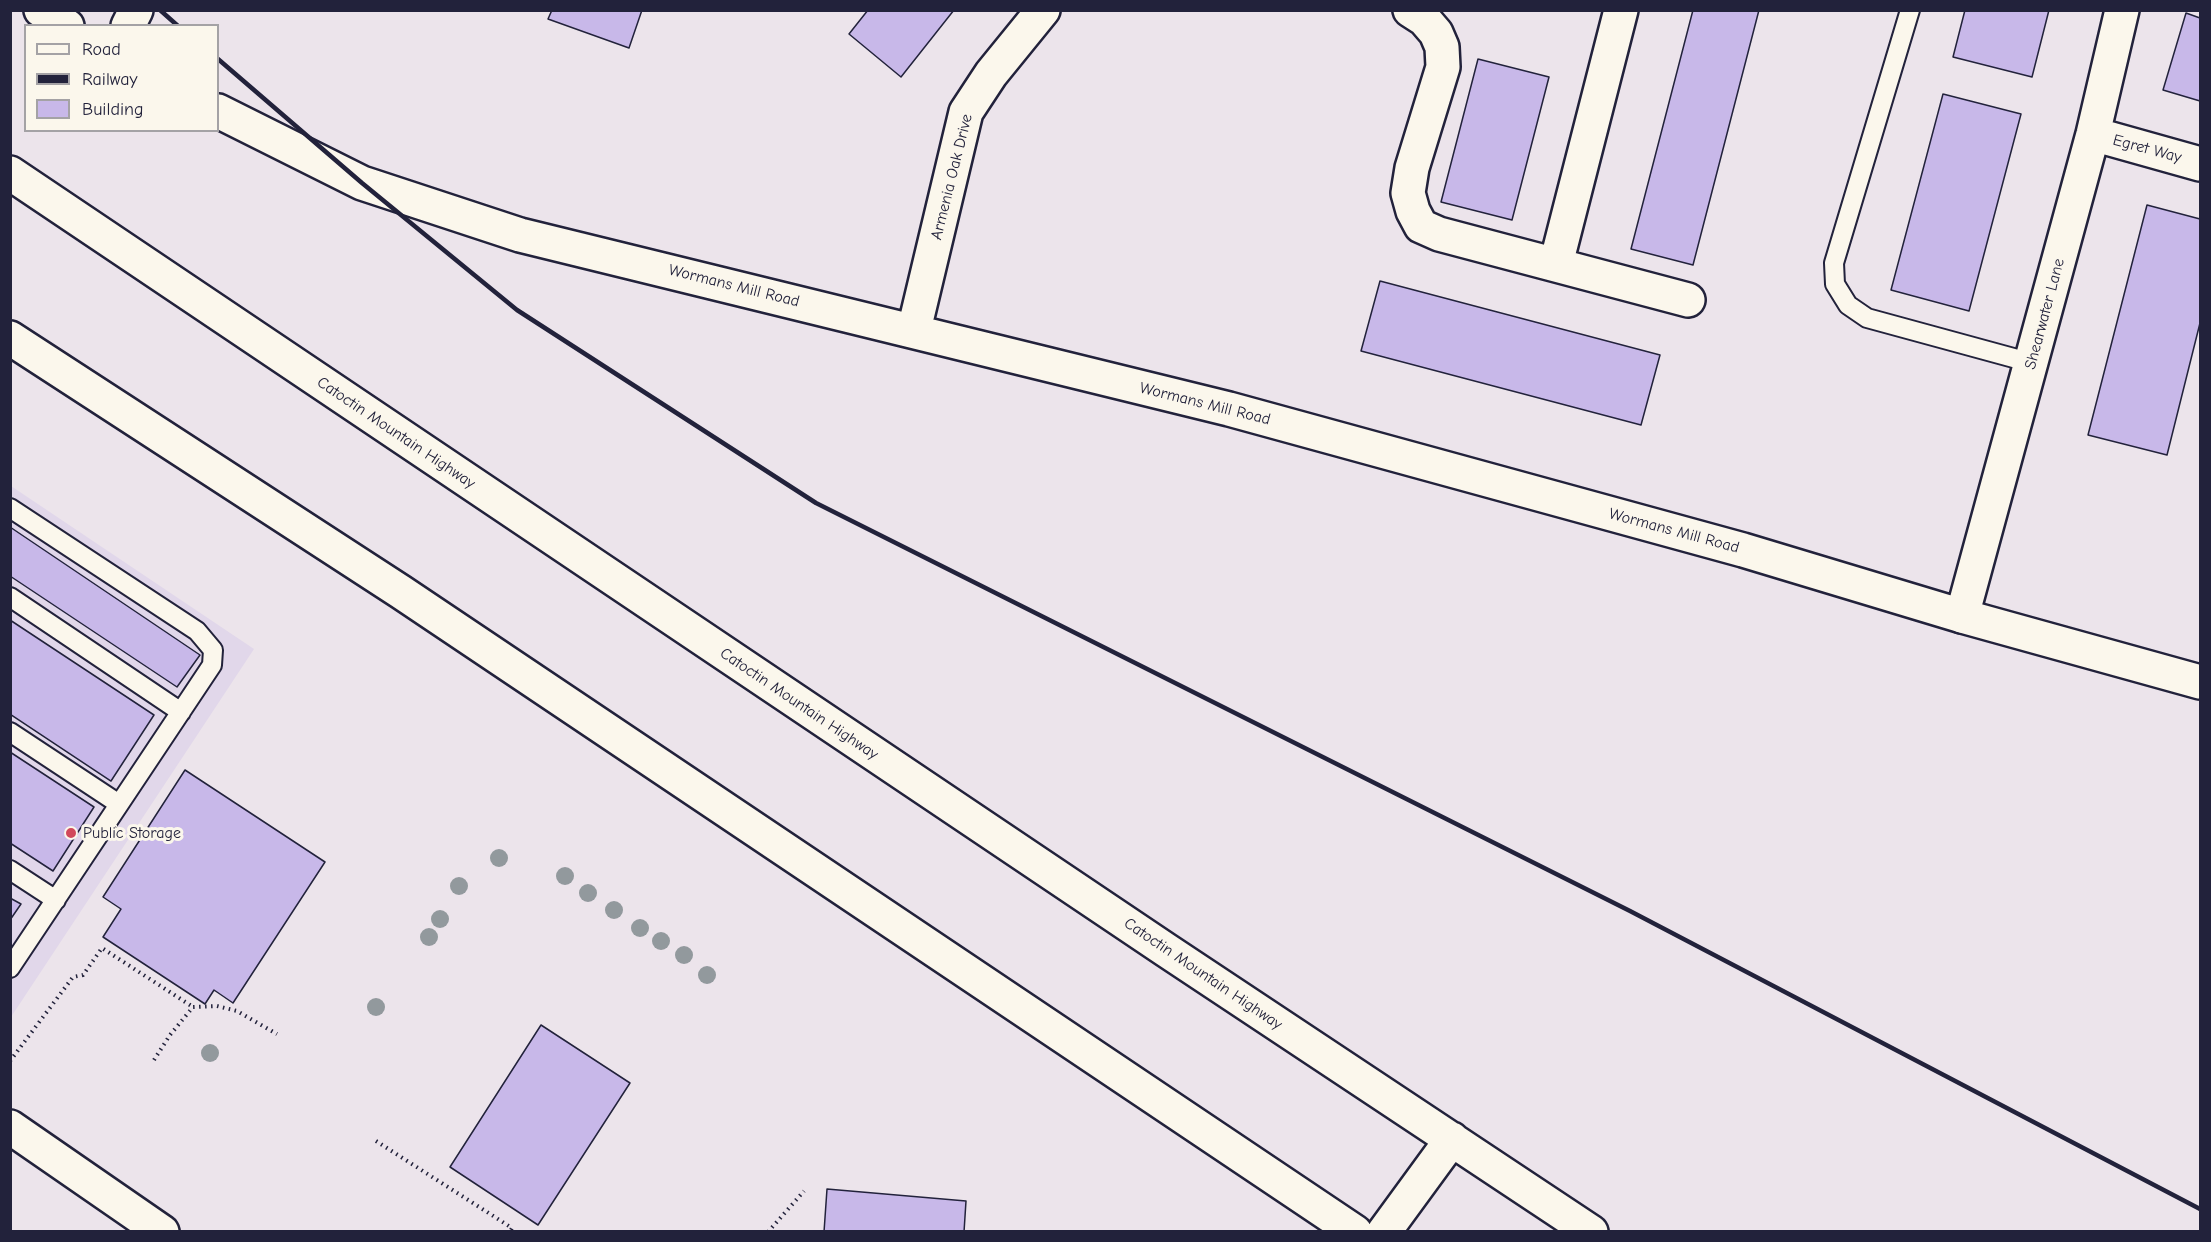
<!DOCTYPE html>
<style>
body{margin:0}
#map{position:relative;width:2211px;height:1242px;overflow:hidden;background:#ece4eb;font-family:"Comic Neue",sans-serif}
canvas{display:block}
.frame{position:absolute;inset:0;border:12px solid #22223b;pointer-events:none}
.legend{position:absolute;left:24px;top:24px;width:195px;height:108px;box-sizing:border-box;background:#fbf7ec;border:2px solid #a4a2a5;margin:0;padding:8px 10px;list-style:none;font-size:18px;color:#22223b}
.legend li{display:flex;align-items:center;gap:12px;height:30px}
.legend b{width:30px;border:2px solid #a4a2a5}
</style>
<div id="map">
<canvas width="2211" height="1242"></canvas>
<div class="frame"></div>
<ul class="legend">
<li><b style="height:8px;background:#fbf7ec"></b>Road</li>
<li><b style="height:8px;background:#22223b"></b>Railway</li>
<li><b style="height:16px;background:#c8b8e9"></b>Building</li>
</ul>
</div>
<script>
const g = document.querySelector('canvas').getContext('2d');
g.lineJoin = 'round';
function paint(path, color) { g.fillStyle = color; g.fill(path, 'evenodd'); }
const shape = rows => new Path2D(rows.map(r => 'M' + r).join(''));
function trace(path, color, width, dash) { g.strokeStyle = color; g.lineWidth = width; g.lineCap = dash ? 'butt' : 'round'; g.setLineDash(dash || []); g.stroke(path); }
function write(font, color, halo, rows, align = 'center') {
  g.font = font + ' "Comic Neue",sans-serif'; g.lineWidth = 6; g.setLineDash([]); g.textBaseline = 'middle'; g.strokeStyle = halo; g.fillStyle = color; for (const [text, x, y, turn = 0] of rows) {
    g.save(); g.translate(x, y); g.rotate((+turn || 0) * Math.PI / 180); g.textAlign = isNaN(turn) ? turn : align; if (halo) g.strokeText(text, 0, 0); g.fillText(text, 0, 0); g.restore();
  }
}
paint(shape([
 [11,486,254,649,11,1017]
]), '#e1d7ea');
const building = shape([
 [552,10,642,10,629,48,548,19,552,10],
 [868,10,954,10,901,77,849,34,868,10],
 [1693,10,1759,10,1693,265,1631,249,1693,10],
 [1965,10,2049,10,2032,77,1953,57,1965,10],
 [2186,13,2200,18,2200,101,2163,90,2186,13],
 [1478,59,1549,77,1512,220,1441,202,1478,59],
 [1943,94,2021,114,1969,311,1891,290,1943,94],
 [2147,205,2200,219,2200,323,2167,455,2088,435,2147,205],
 [1380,281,1660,355,1641,425,1361,351,1380,281],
 [10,527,200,655,177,687,10,576,10,527],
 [10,620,154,715,111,781,10,714,10,620],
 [10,752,94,807,53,871,10,843,10,752],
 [185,770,325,862,233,1003,214,990,205,1004,103,937,121,909,103,897,185,770],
 [10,898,21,904,10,920,10,898],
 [541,1025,630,1083,538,1225,450,1167,541,1025],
 [827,1189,966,1201,964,1232,824,1232,827,1189]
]);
paint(building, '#c8b8e9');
trace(building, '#22223b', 1.5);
const service = shape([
 [1910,10,1834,263,1835,284,1848,305,1867,318,2032,363],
 [10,508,197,631,213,650,212,665,10,968],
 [10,597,181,712],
 [10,732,119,804],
 [10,870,56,900]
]);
const minor = shape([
 [41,10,67,26],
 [1410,10,1424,19,1436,33,1442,47,1443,67,1412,168,1408,193,1413,211,1421,226,1439,234,1688,300],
 [128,26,136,10],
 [218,111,362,183,520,235,1229,409,1743,550,1962,616,2093,134,2122,10],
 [2093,134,2200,164],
 [1556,264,1621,10],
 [914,330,966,112,991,74,1043,10]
]);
const tertiary = shape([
 [1962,616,2200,682],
 [10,1127,162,1232]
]);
const motorway = shape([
 [10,173,1166,950,1591,1232],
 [10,338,401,592,1355,1232],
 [1384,1232,1452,1139]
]);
trace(service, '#22223b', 22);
trace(minor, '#22223b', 38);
trace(tertiary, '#22223b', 38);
trace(motorway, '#22223b', 38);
trace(shape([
 [154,1060,170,1035,193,1007,217,1006,237,1011,277,1034],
 [10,1061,73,977,83,975,102,948,193,1007],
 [376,1141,512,1228,510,1232],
 [768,1232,804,1191]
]), '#22223b', 4, [1.5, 4.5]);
trace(service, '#fbf7ec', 18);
trace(minor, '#fbf7ec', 33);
trace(tertiary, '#fbf7ec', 33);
trace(motorway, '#fbf7ec', 33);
trace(shape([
 [160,10,178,26],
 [218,59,362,183,517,310,816,503,1630,911,2200,1209]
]), '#22223b', 4.5);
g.fillStyle = '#92999d';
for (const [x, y] of [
 [499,858],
 [565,876],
 [459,886],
 [588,893],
 [614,910],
 [440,919],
 [640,928],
 [429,937],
 [661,941],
 [684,955],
 [707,975],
 [376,1007],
 [210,1053]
]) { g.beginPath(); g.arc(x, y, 9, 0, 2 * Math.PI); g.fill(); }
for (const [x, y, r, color] of [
 [71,833,6,"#d1495b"]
]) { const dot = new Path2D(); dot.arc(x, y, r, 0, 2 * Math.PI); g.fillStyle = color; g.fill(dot); trace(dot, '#fbf7ec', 2); }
write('16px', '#22223b', '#fbf7ec', [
 ["Egret Way",2147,149,15],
 ["Armenia Oak Drive",952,177,-76],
 ["Wormans Mill Road",734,286,14],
 ["Shearwater Lane",2045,314,-75],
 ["Wormans Mill Road",1205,404,14],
 ["Catoctin Mountain Highway",396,433,34],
 ["Wormans Mill Road",1674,531,15],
 ["Catoctin Mountain Highway",799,704,34],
 ["Catoctin Mountain Highway",1203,974,34]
]);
write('16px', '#22223b', '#fbf7ec', [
 ["Public Storage",83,833]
], 'left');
</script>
